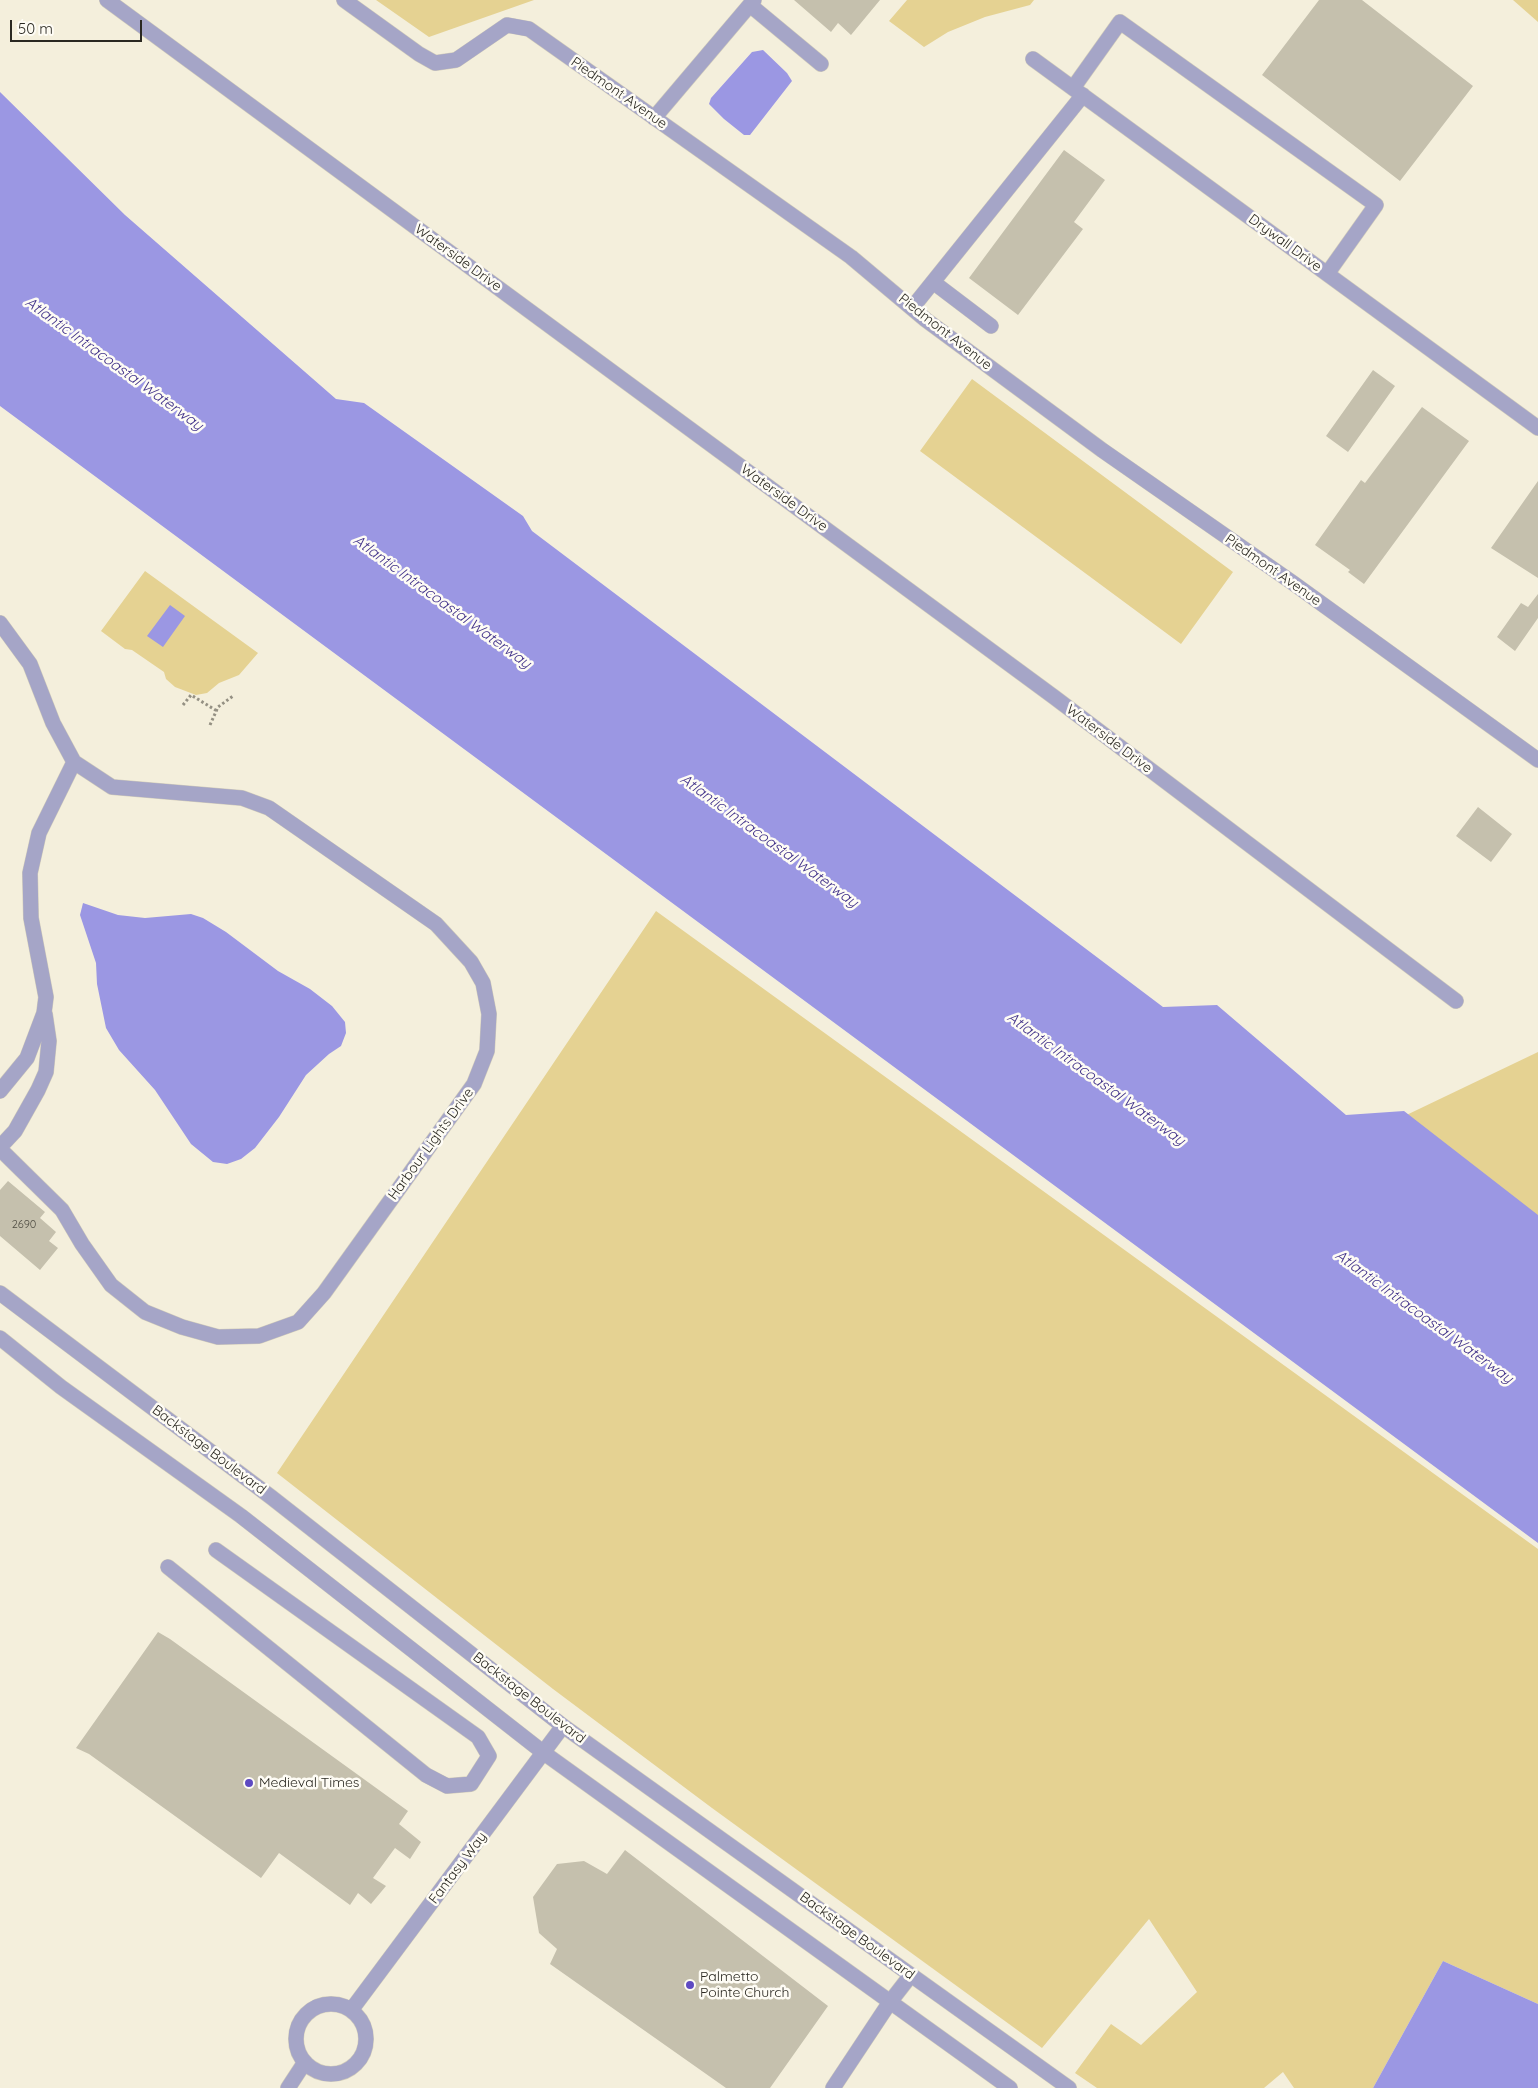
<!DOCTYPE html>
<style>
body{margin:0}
#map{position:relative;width:1538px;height:2088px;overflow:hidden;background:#f4efdc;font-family:Quicksand,sans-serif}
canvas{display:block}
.scale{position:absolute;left:10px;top:20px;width:132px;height:22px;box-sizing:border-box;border:2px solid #2a2821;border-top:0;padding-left:6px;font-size:15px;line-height:18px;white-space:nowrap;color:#2a2821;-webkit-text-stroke:4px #fefcf5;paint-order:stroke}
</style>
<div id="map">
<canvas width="1538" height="2088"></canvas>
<div class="scale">50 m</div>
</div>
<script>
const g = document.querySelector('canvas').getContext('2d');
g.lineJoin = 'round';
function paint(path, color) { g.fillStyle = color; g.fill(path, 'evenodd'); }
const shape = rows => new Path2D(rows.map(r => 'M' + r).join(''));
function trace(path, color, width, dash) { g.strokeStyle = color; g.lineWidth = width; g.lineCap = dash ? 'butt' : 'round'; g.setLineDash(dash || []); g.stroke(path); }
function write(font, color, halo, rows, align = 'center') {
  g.font = font + ' Quicksand,sans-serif'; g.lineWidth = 5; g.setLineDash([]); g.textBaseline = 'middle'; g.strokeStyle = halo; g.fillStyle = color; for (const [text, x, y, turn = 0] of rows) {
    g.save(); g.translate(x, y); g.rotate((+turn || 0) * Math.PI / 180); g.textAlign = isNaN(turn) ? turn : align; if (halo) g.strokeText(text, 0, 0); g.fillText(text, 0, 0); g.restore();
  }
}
paint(shape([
 [376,0,534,0,429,37],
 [907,0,1034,0,1030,5,985,17,948,32,924,47,889,21],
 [1513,0,1538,0,1538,22],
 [972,379,1233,572,1181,644,920,451],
 [145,571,258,653,239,675,219,683,207,693,196,695,175,687,166,679,164,672,132,650,125,649,101,631],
 [656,911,1538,1549,1538,2004,1443,1961,1373,2088,1294,2088,1283,2072,1264,2088,1097,2088,1075,2073,1111,2024,1141,2045,1197,1992,1149,1919,1042,2048,712,1808,553,1689,277,1473],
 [1538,1052,1538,1229,1396,1120]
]), '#e5d292');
paint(shape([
 [763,50,787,73,792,81,750,135,744,135,724,119,709,104,711,98,752,52],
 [0,92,125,215,336,399,364,403,523,516,532,531,1163,1007,1217,1005,1346,1115,1404,1111,1538,1215,1538,1543,0,406],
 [170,605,185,616,163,647,147,636],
 [83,903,118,915,145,918,191,914,203,918,226,932,278,971,310,989,332,1006,345,1022,346,1033,341,1046,329,1054,306,1075,279,1117,255,1148,241,1159,227,1164,213,1162,191,1144,155,1090,119,1050,106,1028,97,984,96,963,80,915],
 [1443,1961,1538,2004,1538,2088,1373,2088]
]), '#9b97e3');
paint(shape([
 [794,0,880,0,851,35,838,23,831,32],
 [1319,0,1362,0,1473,86,1400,181,1262,75],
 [1064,150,1105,180,1074,222,1083,229,1018,315,969,278],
 [1373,370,1395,386,1348,452,1326,436],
 [1422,407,1469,441,1364,584,1348,572,1350,570,1315,545,1361,480,1365,483],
 [1538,481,1538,578,1491,548],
 [1538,594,1538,618,1515,651,1497,637,1521,603,1528,607],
 [1478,807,1512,834,1491,862,1456,836],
 [8,1181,45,1212,40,1218,56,1232,49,1241,58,1248,40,1270,0,1236,0,1190],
 [158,1632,170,1639,408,1811,399,1824,421,1842,410,1859,395,1848,373,1878,386,1886,371,1904,358,1893,350,1905,279,1853,261,1878,89,1754,76,1748],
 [625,1850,828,2006,770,2088,726,2088,550,1964,557,1949,539,1933,533,1897,557,1864,584,1861,607,1874]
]), '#c5c0ad');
const minor = shape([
 [107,0,1054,697,1456,1001],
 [344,0,419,54,435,63,456,60,507,25,529,29,851,257,926,320,1102,450,1293,583,1538,760],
 [750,5,821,64],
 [1033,59,1538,428],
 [1073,88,1120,22,1376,205,1327,274],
 [654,118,754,0],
 [933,282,991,326],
 [912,308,1083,95],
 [0,623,30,664,53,723,74,762,39,833,30,873,31,918,46,997,44,1013,27,1058,0,1091],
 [0,1147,15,1131,38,1090,46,1072,49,1041,45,1014],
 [0,1149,62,1210,82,1244,111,1285,145,1312,182,1327,218,1337,259,1336,298,1322,324,1293,474,1084,487,1051,489,1014,483,983,471,962,436,924,269,808,242,798,112,787,74,762],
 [0,1293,271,1497,563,1726,1069,2088],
 [0,1338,61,1387,241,1516,544,1753,1010,2088],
 [168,1567,426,1775,447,1786,471,1784,489,1756,478,1737,216,1550],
 '296 2039a35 35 0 1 1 70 0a35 35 0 1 1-70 0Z',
 [352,2009,563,1726],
 [288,2088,305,2062],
 [833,2088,890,2002,911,1975]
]);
trace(minor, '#d0cbba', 16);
trace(shape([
 [183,705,191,695,217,711],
 [210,725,218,707,233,696]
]), '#949083', 3, [2.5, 2.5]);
trace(minor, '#a5a5c7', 15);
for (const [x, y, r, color] of [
 [249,1783,5,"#5e4ac2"],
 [690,1985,5,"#5e4ac2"]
]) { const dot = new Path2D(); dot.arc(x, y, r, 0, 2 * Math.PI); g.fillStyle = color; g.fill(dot); trace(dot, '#fefcf5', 2); }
write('11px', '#514e44', null, [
 ["2690",24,1225]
]);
write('14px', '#2a2821', '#fefcf5', [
 ["Piedmont Avenue",619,93,35],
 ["Drywall Drive",1285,243,36],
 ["Waterside Drive",458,258,36],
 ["Piedmont Avenue",945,332,38],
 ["Waterside Drive",784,498,36],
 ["Piedmont Avenue",1273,570,35],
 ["Waterside Drive",1109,739,37],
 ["Harbour Lights Drive",431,1144,-54],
 ["Backstage Boulevard",209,1450,37],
 ["Backstage Boulevard",529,1698,38],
 ["Fantasy Way",458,1868,-53],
 ["Backstage Boulevard",857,1936,36]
]);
write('14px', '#2a2821', '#fefcf5', [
 ["Medieval Times",259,1783],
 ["Palmetto",700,1977],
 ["Pointe Church",700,1993]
], 'left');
write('italic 15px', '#403189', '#fefcf5', [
 ["Atlantic Intracoastal Waterway",114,364,36],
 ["Atlantic Intracoastal Waterway",442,602,36],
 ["Atlantic Intracoastal Waterway",769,841,36],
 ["Atlantic Intracoastal Waterway",1096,1079,36],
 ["Atlantic Intracoastal Waterway",1424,1317,36]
]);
</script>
